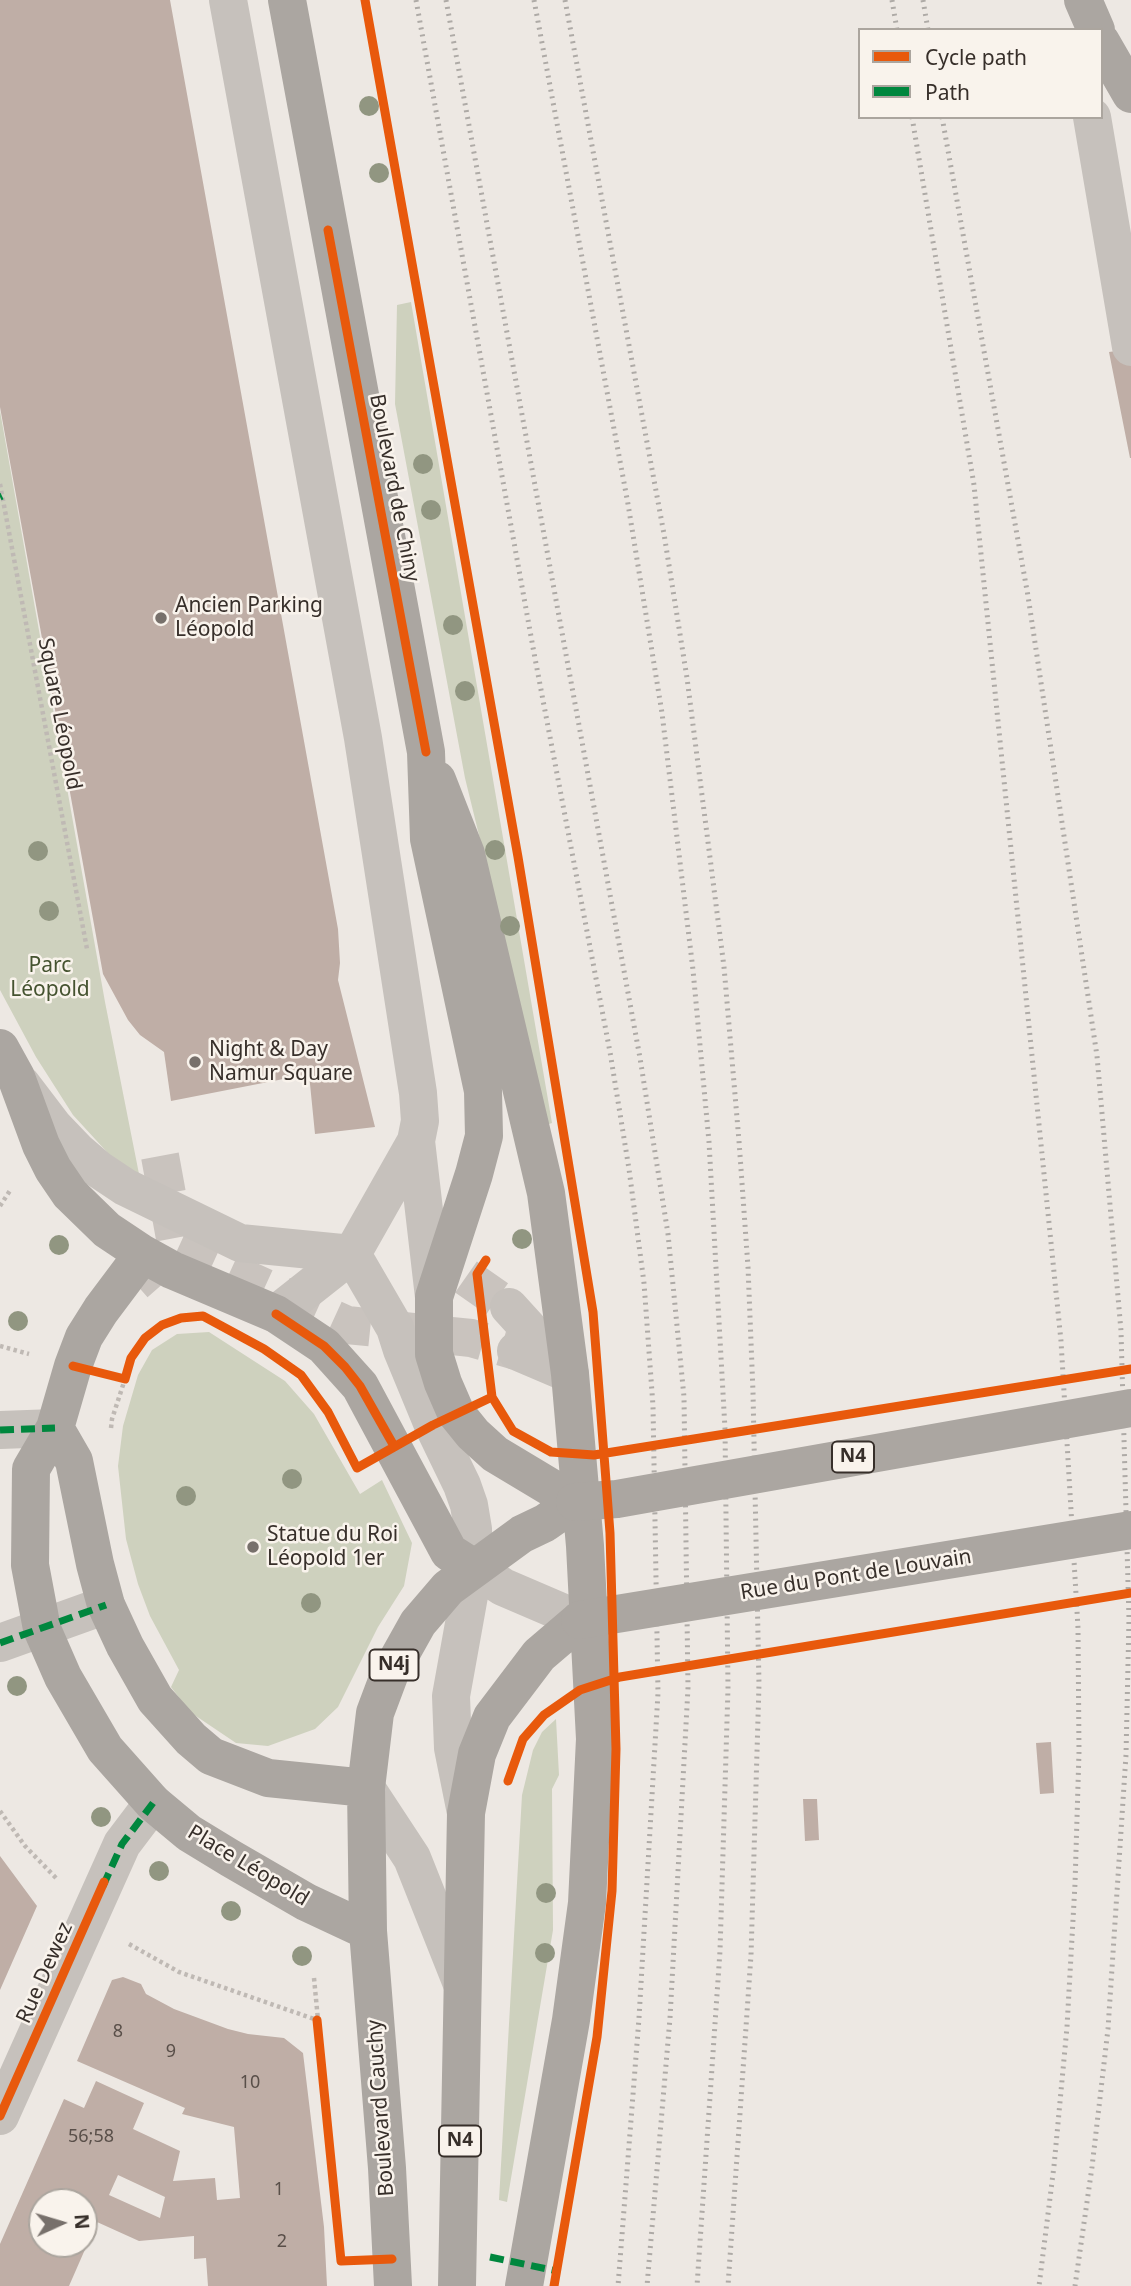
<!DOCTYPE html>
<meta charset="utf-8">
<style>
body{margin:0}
#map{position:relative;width:1131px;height:2286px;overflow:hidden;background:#ede8e3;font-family:"Noto Sans",sans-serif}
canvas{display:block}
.legend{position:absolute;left:858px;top:28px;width:245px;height:91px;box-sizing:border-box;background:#f9f3ec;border:2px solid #aba59e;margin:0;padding:9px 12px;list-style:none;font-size:21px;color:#372f2a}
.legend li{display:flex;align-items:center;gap:14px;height:35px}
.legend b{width:35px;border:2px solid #aba59e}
.north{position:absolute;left:28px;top:2188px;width:70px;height:70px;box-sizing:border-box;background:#f9f3ec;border:2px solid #aba59e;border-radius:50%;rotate:86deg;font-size:19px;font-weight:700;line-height:28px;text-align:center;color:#372f2a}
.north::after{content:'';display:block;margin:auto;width:24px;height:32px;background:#77706b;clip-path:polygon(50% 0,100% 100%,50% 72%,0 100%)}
</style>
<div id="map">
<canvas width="1131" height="2286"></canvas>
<ul class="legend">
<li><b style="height:9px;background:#e8590c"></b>Cycle path</li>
<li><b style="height:9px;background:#00873e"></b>Path</li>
</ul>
<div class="north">N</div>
</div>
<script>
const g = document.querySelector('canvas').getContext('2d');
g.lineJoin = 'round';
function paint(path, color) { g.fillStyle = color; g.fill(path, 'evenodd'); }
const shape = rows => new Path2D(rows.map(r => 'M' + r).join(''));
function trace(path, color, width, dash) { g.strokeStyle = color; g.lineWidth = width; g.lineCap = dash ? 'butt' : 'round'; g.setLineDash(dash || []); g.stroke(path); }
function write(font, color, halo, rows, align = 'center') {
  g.font = font + ' "Noto Sans",sans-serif'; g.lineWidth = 5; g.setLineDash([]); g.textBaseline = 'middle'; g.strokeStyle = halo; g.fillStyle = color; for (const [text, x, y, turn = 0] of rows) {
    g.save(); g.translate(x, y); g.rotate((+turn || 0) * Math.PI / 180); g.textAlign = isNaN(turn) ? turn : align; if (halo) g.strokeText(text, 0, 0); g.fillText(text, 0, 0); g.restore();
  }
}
paint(shape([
 [411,302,552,1123,546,1125,490,880,465,778,395,404,397,305],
 [0,411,105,1002,139,1174,118,1164,73,1115,36,1057,0,990],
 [209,1332,285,1381,314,1414,360,1494,382,1480,412,1543,404,1586,378,1627,338,1707,315,1729,268,1746,236,1743,190,1712,171,1687,179,1670,150,1616,138,1584,126,1539,118,1466,123,1426,138,1375,152,1350,177,1334],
 [556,1719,559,1775,552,1789,553,1930,507,2202,499,2200,522,1795,533,1750,542,1732]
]), '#ced1be');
paint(shape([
 [0,0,170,0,338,929,340,963,338,980,375,1127,315,1134,309,1074,171,1101,164,1052,140,1035,128,1020,103,974,0,407],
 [1131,349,1131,458,1130,458,1109,352],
 [1051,1742,1054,1793,1040,1794,1036,1743],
 [803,1799,817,1799,819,1840,805,1841],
 [0,1856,37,1906,0,1990],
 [123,1977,141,1984,146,1994,174,2009,228,2029,248,2034,284,2038,303,2053,324,2227,327,2286,208,2286,206,2258,194,2259,194,2236,139,2241,97,2222,69,2286,0,2286,0,2244,64,2099,84,2108,96,2081,144,2103,133,2129,180,2151,173,2181,215,2178,217,2200,240,2198,234,2127,182,2114,185,2108,77,2061,112,1980],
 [118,2175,165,2197,160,2218,109,2195],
 [42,2202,84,2202,84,2244,42,2244]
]), '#bfaea6');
trace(shape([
 [160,1156,175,1238],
 [466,1277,509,1307],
 [135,1283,176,1247,347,1325,471,1338,516,1351]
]), '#c9c3be', 38, [38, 19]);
trace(shape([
 [0,484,87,949],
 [0,1206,11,1189],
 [0,1346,29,1354],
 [119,1378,125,1379,131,1358,145,1338,162,1325,173,1321],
 [111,1428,112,1419,125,1379],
 [0,1811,25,1846,56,1878],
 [129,1944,179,1972,317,2020],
 [314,1978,341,2261,346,2261]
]), '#bfb9b4', 4.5, [3.5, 3.5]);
trace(shape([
 [228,0,363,738,418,1093,420,1121,416,1141,434,1297],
 [1092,117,1131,347],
 [22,1085,54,1127,77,1151,98,1169,125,1187,240,1243,352,1254],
 [352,1254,395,1328,402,1350,433,1425,462,1485,469,1505,473,1529,474,1568,451,1696,453,1748,466,1813],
 [509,1307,570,1374,516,1351],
 [276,1314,352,1254,416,1141],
 [0,1430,55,1428],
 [474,1568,503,1587,580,1620],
 [0,1643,106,1605],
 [366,1788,412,1858,462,1984],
 [0,2116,122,1844,153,1803]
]), '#c6c1bc', 38);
trace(shape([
 [287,0,426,752,429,839,483,1091,484,1136,474,1174,434,1297,434,1354,443,1383,456,1413,473,1434,495,1454,575,1502,545,1523,522,1534,448,1588,418,1623,390,1673,375,1713,366,1788,368,1931,387,2168,393,2286],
 [1083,0,1096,30],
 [1101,42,1131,94],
 [437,780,466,854,546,1193,570,1374,585,1546,595,1739,587,1903,571,2020,524,2286],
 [0,1048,16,1077,41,1145,53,1169,70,1194,107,1230,143,1254,172,1270,276,1314,324,1346,360,1386,449,1552,474,1568],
 [143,1254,101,1310,84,1337,73,1366,55,1428,31,1469,30,1565,42,1629,63,1677,105,1749,153,1803,189,1833,230,1858,306,1902,368,1931],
 [55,1428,74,1461,95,1564,106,1605,125,1646,155,1699,191,1739,211,1756,268,1778,366,1788],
 [457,2286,466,1813,477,1754,492,1717,539,1655,580,1620]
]), '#aba6a1', 38);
trace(shape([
 [416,0,534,653,610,1052,629,1169,644,1283,653,1406,658,1693,639,2018,618,2286],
 [446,0,640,1058,668,1234,684,1397,688,1688,670,2018,647,2286],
 [534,0,628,504,662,713,693,970,709,1142,725,1429,728,1688,720,1951,697,2286],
 [565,0,664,534,687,678,724,967,739,1141,748,1267,753,1392,759,1684,751,1955,728,2286],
 [892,0,897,30],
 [923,0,928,30],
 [912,117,974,485,1061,1341,1078,1628,1079,1752,1075,1884,1067,2027,1054,2166,1039,2286],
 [942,117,1028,596,1097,1056,1121,1331,1129,1619,1126,1755,1108,2029,1092,2167,1075,2286]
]), '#aeaaa6', 5, [2, 5]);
trace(shape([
 [513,1431,551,1452,567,1453],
 [508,1781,523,1739,544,1715,580,1690,620,1677,1131,1593]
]), '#bfb9b4', 4.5, [3.5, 3.5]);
trace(shape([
 [575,1502,617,1499,1131,1408],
 [580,1620,1131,1530]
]), '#aba6a1', 38);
trace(shape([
 [0,497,2,496],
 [0,1430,55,1428],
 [0,1643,106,1605],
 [103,1886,122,1844,153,1803],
 [490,2257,557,2271]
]), '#00873e', 7, [14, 7]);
trace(shape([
 [365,0,518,857,593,1312,610,1533,616,1749,612,1891,597,2037,554,2286],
 [328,230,426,752],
 [486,1260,477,1274,492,1397,513,1431,551,1452,594,1455,1131,1369],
 [276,1314,324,1346,345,1367,360,1386,394,1446],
 [73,1366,125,1379,131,1358,145,1338,162,1325,181,1318,203,1316,264,1349,301,1375,328,1412,357,1468,433,1425,492,1397],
 [508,1781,523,1739,544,1715,580,1690,620,1677,1131,1593],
 [317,2020,341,2261,392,2259],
 [0,2116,104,1882]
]), '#e8590c', 9);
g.fillStyle = '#919681';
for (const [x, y] of [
 [369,106],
 [379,173],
 [423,464],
 [431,510],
 [453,625],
 [465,691],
 [495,850],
 [38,851],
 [49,911],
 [510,926],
 [522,1239],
 [59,1245],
 [18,1321],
 [292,1479],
 [186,1496],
 [311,1603],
 [17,1686],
 [101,1817],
 [159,1871],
 [546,1893],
 [231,1911],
 [545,1953],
 [302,1956]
]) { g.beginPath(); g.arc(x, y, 10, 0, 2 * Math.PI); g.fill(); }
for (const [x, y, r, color] of [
 [161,618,7,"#77706b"],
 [195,1062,7,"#77706b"],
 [253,1547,7,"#77706b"]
]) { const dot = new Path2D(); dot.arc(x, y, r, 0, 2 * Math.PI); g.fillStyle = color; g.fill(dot); trace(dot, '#f9f3ec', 2.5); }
write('18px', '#594f49', null, [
 ["8",118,2032],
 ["9",171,2052],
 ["10",250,2083],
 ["56;58",91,2137],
 ["1",279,2190],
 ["2",282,2242]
]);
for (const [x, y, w] of [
 [853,1457,42],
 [394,1665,49],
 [460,2141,42]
]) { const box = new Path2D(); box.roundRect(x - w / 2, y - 15.5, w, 31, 5); g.fillStyle = '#f9f3ec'; g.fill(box); trace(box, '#372f2a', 2); }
write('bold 19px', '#372f2a', null, [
 ["N4",853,1457],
 ["N4j",394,1665],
 ["N4",460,2141]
]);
write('21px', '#372f2a', '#f9f3ec', [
 ["Boulevard de Chiny",394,488,79],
 ["Square Léopold",59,714,79],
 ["Rue du Pont de Louvain",856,1575,-9],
 ["Place Léopold",248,1866,31],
 ["Rue Dewez",45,1973,-66],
 ["Boulevard Cauchy",381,2108,-94]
]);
write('21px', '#372f2a', '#f9f3ec', [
 ["Ancien Parking",175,606],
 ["Léopold",175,630],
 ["Night & Day",209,1050],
 ["Namur Square",209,1074],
 ["Statue du Roi",267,1535],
 ["Léopold 1er",267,1559]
], 'left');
write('21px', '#455330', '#f9f3ec', [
 ["Parc",50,966],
 ["Léopold",50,990]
]);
</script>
